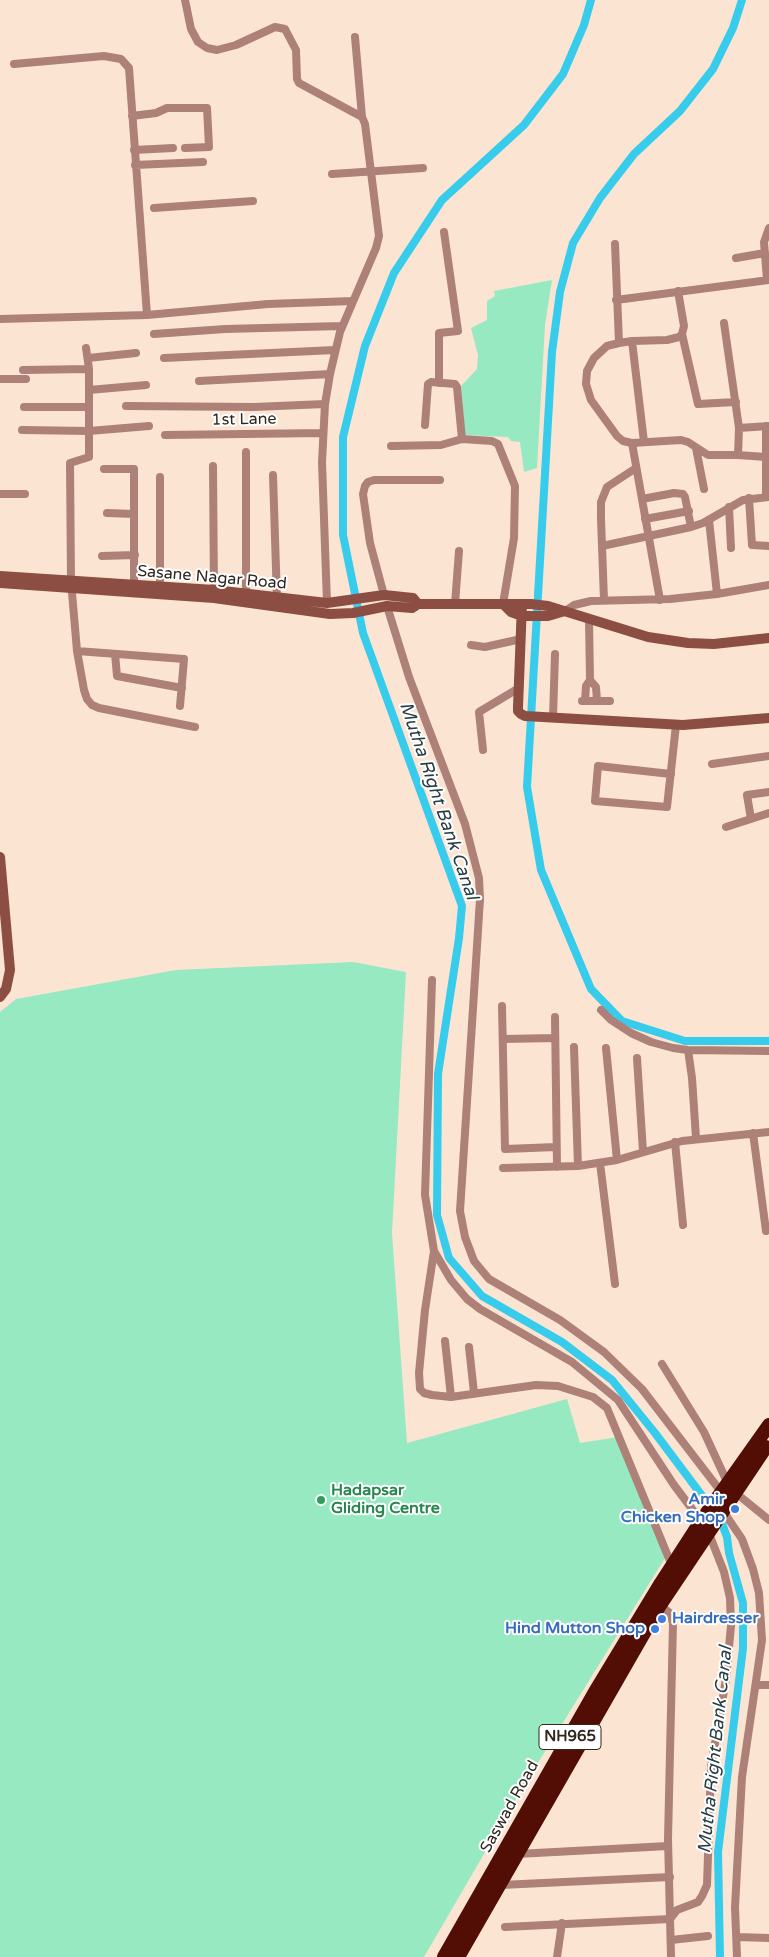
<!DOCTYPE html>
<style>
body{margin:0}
canvas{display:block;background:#fce4d2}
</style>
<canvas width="769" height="1957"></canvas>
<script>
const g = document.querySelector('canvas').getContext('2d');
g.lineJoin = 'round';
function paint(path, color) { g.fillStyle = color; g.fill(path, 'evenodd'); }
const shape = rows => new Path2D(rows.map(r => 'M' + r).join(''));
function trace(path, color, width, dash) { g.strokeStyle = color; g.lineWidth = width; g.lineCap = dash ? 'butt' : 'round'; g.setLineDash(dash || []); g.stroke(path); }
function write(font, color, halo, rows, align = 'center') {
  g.font = font + ' "Varela Round",sans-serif'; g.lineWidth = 4; g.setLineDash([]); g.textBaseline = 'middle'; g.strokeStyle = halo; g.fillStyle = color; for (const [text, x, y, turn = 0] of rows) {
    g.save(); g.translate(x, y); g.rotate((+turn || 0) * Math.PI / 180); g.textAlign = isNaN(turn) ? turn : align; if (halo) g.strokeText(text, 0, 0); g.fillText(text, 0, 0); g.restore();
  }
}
paint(shape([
 [552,280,545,325,537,468,524,472,520,442,511,441,508,437,467,435,465,434,461,386,477,369,478,355,471,328,487,320,487,301,495,296,494,291],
 [353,962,406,972,392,1233,407,1443,567,1399,580,1443,618,1437,665,1558,523,1787,424,1957,0,1957,0,1012,16,999,176,970]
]), '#97e9c1');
trace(shape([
 [591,0,584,25,563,74,524,125,442,200,394,273,365,346,343,437,343,535,363,633,462,906,459,938,438,1074,437,1215,449,1258,482,1296,562,1342,612,1380,655,1433,721,1521,727,1537,729,1553,743,1603,743,1648,718,1852,720,1957],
 [742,0,733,28,713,69,680,111,634,154,600,198,573,243,560,292,552,352,527,787,541,870,591,989,622,1021,685,1041,769,1041]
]), '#37cceb', 8);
trace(shape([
 [185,0,191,29,198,42,207,48,217,50,236,45,275,27,285,29,296,50,297,79,299,83,362,117,365,124,379,236,376,248,340,332,330,374,325,404,322,462,327,603],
 [355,37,362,117],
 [14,64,104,56,121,59,129,68,147,315],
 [132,116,156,113,167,108,207,108,209,147,185,148],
 [134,150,173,148],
 [135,165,203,162],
 [332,174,423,168],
 [154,208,253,201],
 [615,244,619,343],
 [736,258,765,253],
 [767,280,764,242,769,228],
 [678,291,684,326,682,334,698,404,736,402],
 [616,300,769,280],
 [0,319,147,315,268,304,353,301],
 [724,323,739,428],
 [154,334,225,329,342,326],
 [682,334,679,337,667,340,632,341,619,343,607,346,594,358,587,371,586,384,591,400,617,436,623,441,632,443,681,440,688,442,708,455,738,455,739,428,769,426],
 [632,341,644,442],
 [86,348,89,369,89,457,70,463,71,581,77,651,84,690,87,699,92,705,99,708,195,727],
 [88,358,136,353],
 [164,358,335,350],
 [23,370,89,369],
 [0,379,26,379],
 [199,381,330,374],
 [439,383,439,333,458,331,444,232],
 [89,390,146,385],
 [126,406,254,407,325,404],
 [24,407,89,407],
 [425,425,428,384,431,382,455,384,457,387,462,439,492,441,498,444,515,486,514,538,503,604],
 [766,426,766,497],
 [22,430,89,431,149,426],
 [165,435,323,433],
 [632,443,660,600],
 [391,446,441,445,462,439],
 [696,448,704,489],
 [738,455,766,457],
 [213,466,214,594],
 [104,469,134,469,134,586],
 [273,475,277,600],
 [160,477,160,587],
 [0,494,25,494],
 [749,498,752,545,769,546],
 [642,499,674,493,683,494,685,497,691,527],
 [729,507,731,548],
 [107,513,134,514],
 [645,519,689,511],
 [709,520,717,594],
 [602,546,691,527,703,523,743,500,769,497],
 [102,556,135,555],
 [384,595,370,543,363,494,365,486,368,482,374,480,440,480],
 [246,597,246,452],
 [604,600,601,519,601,502,607,487,636,468],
 [455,604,459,551],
 [387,606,409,677,465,824,479,878,480,899,460,1211,465,1237,474,1261,489,1279,560,1320,604,1352,642,1389,722,1493],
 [565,611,574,605,591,601,670,599,717,594,769,585],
 [471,645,485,647,521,639],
 [77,651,184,659,180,706],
 [115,654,117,676,182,688],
 [590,680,596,687,597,701],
 [582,701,610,701],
 [585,701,586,686,590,680,589,619],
 [553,718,555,654],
 [483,750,479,712,519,688],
 [712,764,769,756],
 [671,774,598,766,595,801,667,807,676,725],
 [751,819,747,795,769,792],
 [726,827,769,813],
 [432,980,425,1195,434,1251,451,1280,467,1299,480,1309,572,1362,618,1400,674,1485,701,1521],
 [502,1006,505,1149,556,1147],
 [601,1010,611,1020,631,1033,651,1042,673,1048,688,1050,769,1051],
 [555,1017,557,1167],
 [503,1039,555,1038],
 [574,1047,578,1166],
 [606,1048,617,1160],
 [688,1050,692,1078,696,1138],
 [637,1058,643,1152],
 [753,1133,766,1231],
 [675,1142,683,1225],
 [600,1163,615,1284],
 [503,1168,578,1166,617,1160,682,1141,769,1132],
 [434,1251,425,1310,419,1373,420,1389,424,1393,432,1395,451,1397,536,1385,558,1386,593,1397,607,1408,672,1566],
 [445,1341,451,1397],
 [469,1347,474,1393],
 [662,1364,704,1432,728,1484],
 [742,1498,769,1520],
 [723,1511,742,1539,753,1569,759,1593,762,1640,742,1777,735,1907,737,1957],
 [660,1605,670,1613,673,1623,668,1839,671,1957],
 [757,1685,769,1685],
 [517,1854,668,1846],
 [497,1884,501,1885,670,1877],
 [505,1927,670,1919,677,1910,698,1902,702,1896,707,1885,711,1767,726,1679,731,1626,730,1598,724,1572,708,1531],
 [737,1937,769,1938],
 [671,1940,708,1936],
 [557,1957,562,1923]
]), '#ad8178', 8);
trace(shape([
 [0,576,214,590,327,603,384,595,413,598,418,604],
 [0,583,214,598,330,614,353,613,387,606,412,608,418,604,531,604,548,606,648,637,688,643,714,644,769,638],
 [503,604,511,612,522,616,548,616,565,611],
 [522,604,518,707,518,711,521,714,525,716,683,725,769,718],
 [0,857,10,970,6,989,0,997]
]), '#8c4e42', 10);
trace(shape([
 [444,1957,595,1692,661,1583,701,1521,769,1425],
 [458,1957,660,1605,766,1447]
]), '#520e04', 14);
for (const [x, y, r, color] of [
 [321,1500,5,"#2e9e5b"],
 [735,1509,5,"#3f7fe0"],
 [662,1619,5,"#3f7fe0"],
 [655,1629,5,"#3f7fe0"]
]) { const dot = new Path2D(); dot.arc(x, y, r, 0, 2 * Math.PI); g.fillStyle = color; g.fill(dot); trace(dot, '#fff', 2); }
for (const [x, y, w] of [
 [570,1737,62]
]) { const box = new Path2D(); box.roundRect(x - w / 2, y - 12.5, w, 25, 4); g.fillStyle = '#fff'; g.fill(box); trace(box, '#2e261f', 1); }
write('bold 15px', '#2e261f', null, [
 ["NH965",570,1737]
]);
write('16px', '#2e261f', '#fff', [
 ["1st Lane",244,420,-1],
 ["Sasane Nagar Road",212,578,5],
 ["Saswad Road",510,1807,-61]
]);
write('bold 16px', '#27864d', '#fff', [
 ["Hadapsar",331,1491],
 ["Gliding Centre",331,1509]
], 'left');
write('bold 16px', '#366cbe', '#fff', [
 ["Amir",725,1500],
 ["Chicken Shop",725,1518],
 ["Hairdresser",672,1619,"left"],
 ["Hind Mutton Shop",645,1629]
], 'right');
write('italic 18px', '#253d43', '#fff', [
 ["Mutha Right Bank Canal",438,801,71],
 ["Mutha Right Bank Canal",716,1750,-84]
]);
</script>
